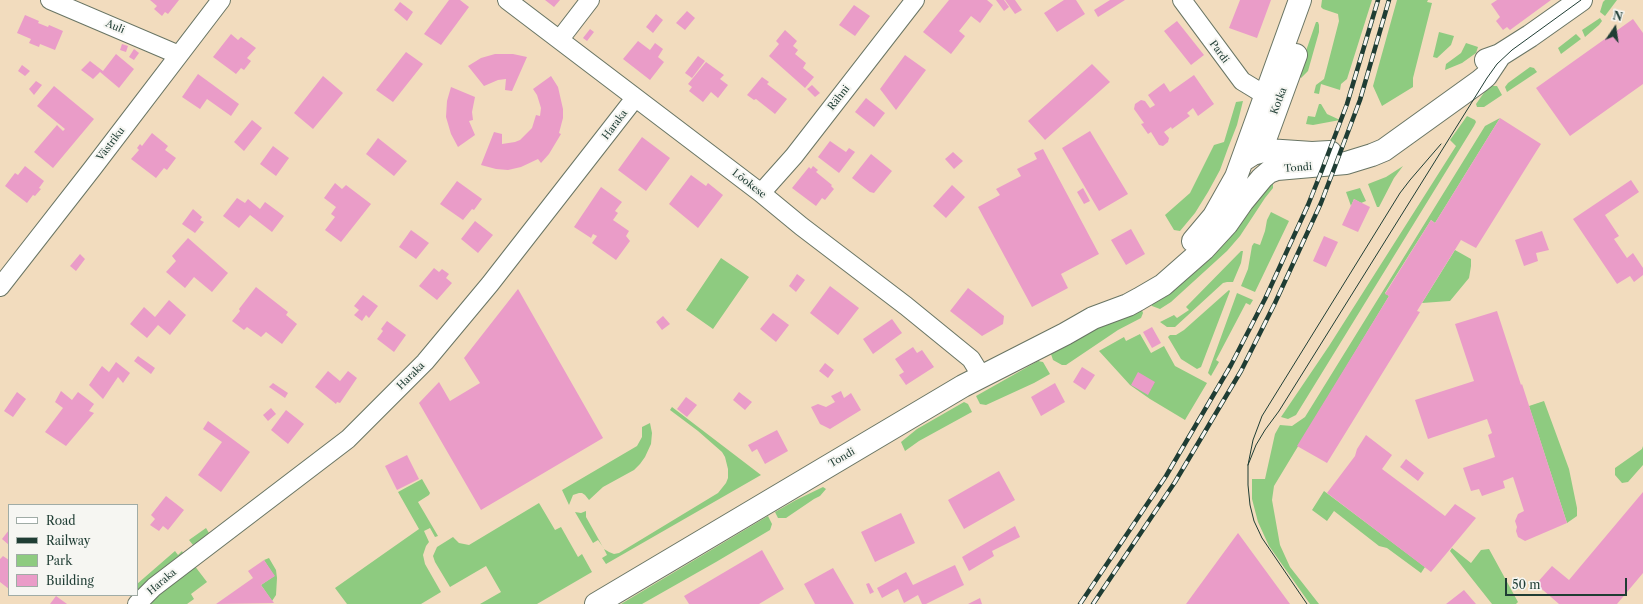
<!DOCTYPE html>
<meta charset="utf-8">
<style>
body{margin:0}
#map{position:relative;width:1643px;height:604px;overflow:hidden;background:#f2dcbe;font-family:"Libre Caslon Text",serif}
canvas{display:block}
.legend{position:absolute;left:8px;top:504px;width:130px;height:92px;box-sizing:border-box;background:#f6f6f2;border:1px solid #a0aca6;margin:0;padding:5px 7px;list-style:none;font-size:12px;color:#1f3d34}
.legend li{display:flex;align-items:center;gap:8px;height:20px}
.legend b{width:20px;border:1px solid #a0aca6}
.north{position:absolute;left:1595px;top:8px;width:40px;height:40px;-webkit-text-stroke:3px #f6f6f2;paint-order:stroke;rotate:13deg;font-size:11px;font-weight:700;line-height:16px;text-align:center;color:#1f3d34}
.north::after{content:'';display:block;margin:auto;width:14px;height:18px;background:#1f3d34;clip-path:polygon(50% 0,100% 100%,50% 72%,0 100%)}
.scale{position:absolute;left:1505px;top:578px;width:122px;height:18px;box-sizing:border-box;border:2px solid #1f3d34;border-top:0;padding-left:5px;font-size:12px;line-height:14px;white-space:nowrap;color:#1f3d34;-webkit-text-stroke:3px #f6f6f2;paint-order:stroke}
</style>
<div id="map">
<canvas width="1643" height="604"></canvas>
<ul class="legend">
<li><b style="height:5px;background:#fff"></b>Road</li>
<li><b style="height:5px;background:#1f3d34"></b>Railway</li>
<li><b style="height:11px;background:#8ecb80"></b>Park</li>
<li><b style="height:11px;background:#ea9cc8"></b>Building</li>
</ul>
<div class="north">N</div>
<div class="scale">50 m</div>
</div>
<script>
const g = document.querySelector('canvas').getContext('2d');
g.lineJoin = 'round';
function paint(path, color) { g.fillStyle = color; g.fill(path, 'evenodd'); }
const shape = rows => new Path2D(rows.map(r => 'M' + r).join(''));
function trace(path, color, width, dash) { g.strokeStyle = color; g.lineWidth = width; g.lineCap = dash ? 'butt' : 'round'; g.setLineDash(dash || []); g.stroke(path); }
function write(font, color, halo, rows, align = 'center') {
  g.font = font + ' "Libre Caslon Text",serif'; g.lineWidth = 4; g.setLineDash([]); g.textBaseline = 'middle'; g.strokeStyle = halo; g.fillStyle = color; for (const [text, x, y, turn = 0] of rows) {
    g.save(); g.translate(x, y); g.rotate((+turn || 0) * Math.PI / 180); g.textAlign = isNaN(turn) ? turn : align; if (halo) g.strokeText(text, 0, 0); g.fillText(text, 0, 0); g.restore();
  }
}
paint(shape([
 [1322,0,1372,0,1347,79,1341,84,1340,90,1321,84,1319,94,1314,93,1316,85,1324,79,1339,21,1338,14,1323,9,1321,7],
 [1397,0,1428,0,1427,2,1432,3,1413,78,1413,87,1382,106,1373,86],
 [1605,0,1617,0,1605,16,1600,12,1603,2],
 [1600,18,1602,21,1599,25,1585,37,1582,30],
 [1316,22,1318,22,1319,25,1319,32,1308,71,1301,78,1298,74],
 [1439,32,1454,36,1451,45,1437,58,1433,57],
 [1576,34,1581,39,1561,54,1558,48],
 [1466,43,1478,47,1476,53,1462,63,1445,70,1446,64,1461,53],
 [1530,67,1534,68,1537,72,1507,92,1505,87,1508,83],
 [1491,86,1497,86,1502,95,1484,107,1477,107,1476,104,1488,87],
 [1243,101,1237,125,1228,148,1220,170,1208,192,1195,213,1180,231,1174,230,1165,215,1190,193,1214,145,1224,142,1236,102],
 [1319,104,1321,104,1327,114,1340,120,1313,125,1306,124,1308,116,1315,117],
 [1467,116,1475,120,1476,122,1474,126,1296,415,1288,419,1281,417,1329,346,1456,146,1450,140],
 [1500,118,1435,223,1431,220,1385,293,1389,296,1274,486,1272,500,1280,545,1290,567,1319,604,1310,604,1269,546,1258,522,1252,499,1252,479,1265,479,1275,434,1280,425,1292,426,1305,417,1485,126],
 [1403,166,1394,178,1379,207,1377,207,1368,184,1386,177],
 [1273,182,1273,188,1265,198,1240,236,1227,251,1171,302,1160,309,1152,306,1149,300,1184,280,1199,269,1212,257,1248,214,1259,194],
 [1360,188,1366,201,1361,203,1354,199,1351,206,1346,192],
 [1271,212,1289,221,1255,292,1241,286,1248,269,1252,246,1254,243,1260,245,1265,231,1267,220],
 [1455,250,1471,259,1471,266,1469,278,1450,301,1422,303],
 [1241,251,1243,251,1241,263,1233,282,1227,282,1223,283,1175,327,1167,327,1160,322,1174,315,1177,318,1189,310,1186,307],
 [721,258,749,277,713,329,686,310],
 [1229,290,1230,291,1201,367,1197,369,1181,359,1168,337,1170,335,1176,335,1184,330],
 [1237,293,1253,300,1250,305,1246,303,1216,360,1219,362,1211,376,1208,373,1209,370],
 [1140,305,1143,313,1141,318,1118,330,1066,365,1062,365,1053,360,1051,354],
 [1140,334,1151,353,1164,346,1175,366,1207,383,1185,420,1150,399,1130,385,1099,351,1124,337,1126,341],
 [1038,361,1043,362,1050,374,1034,383,986,405,980,404,976,396],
 [1544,401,1569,469,1577,508,1577,516,1567,523,1529,406],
 [964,402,968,404,972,412,970,413,919,441,905,451,901,442,917,429],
 [672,407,761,475,606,564,602,558,607,555,603,547,598,540,593,543,575,512,581,513,586,511,586,517,604,549,609,552,614,554,619,553,718,493,726,483,728,478,728,469,725,457,722,452,698,431,670,410],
 [650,423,652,433,651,444,645,457,640,464,634,470,603,487,589,500,585,495,582,493,579,493,573,495,569,505,562,490,637,446,642,437,642,427],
 [1643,446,1643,465,1628,482,1622,483,1615,475,1615,468,1642,449],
 [422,479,430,493,429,495,418,502,438,536,435,537,430,528,424,531,429,542,426,546,423,555,425,564,441,592,421,604,347,604,335,588,419,529,398,492],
 [823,487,826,489,820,496,814,499,786,518,778,518,775,512,796,500],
 [1324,491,1425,567,1421,573,1387,548,1379,546,1334,511,1327,521,1312,510],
 [539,503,555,530,561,527,578,557,582,554,592,572,537,604,480,604,501,592,486,566,450,587,435,562,433,556,437,547,453,537,459,543,469,545],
 [768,516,772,524,770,530,716,562,642,604,621,604],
 [206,528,209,533,193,545,189,540],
 [1452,548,1471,563,1481,550,1489,549,1518,602,1516,604,1492,604,1450,551],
 [175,551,178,555,182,551,183,553,159,571,137,591,137,584],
 [269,558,276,570,277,578,276,595,272,601,261,585,274,576,264,560],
 [194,565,207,582,191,594,194,599,187,604,150,604,149,602]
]), '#8ecb80');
paint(shape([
 [150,0,179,0,168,14,165,12,162,16,154,9,157,6],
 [449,0,460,0,469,7,441,45,424,34],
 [545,0,560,0,554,7],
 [949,0,987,0,993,5,980,23,971,16,959,31,965,36,951,54,923,32],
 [996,0,1004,0,1009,7,1004,11],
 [1005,0,1015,0,1022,10,1015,14],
 [1064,0,1076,0,1085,14,1057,32,1044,13],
 [1110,0,1125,0,1098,17,1094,10],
 [1240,0,1271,0,1257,38,1229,28],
 [1497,0,1551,0,1510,30,1507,27,1503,30,1496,21,1500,17,1491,4],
 [400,2,413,12,407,21,394,10],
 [854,5,870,16,855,36,839,25],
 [687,11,695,18,685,30,676,23],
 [656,14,663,20,653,33,646,27],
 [25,15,39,21,38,23,48,27,49,25,63,31,55,50,40,44,39,47,29,43,31,39,17,33],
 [1633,19,1643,33,1643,84,1570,136,1536,88],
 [1177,21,1204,55,1191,65,1164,31],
 [590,29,594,32,587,41,583,38],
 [785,30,797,41,793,46,798,50,795,54,806,63,803,68,814,77,805,88,769,56,779,44,776,41],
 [231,34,238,40,241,37,256,48,247,58,251,61,244,70,241,68,236,74,213,57],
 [638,41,650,50,655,43,663,49,658,57,664,62,650,80,623,59],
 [122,44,128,46,126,52,120,50],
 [134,49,139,53,134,60,129,57],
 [406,52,423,64,393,102,376,90],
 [116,54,134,69,119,88,100,72,93,79,81,70,90,61,103,71],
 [495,54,513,54,527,57,512,91,505,90,506,79,498,80,484,86,468,66,481,58],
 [905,55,926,70,896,110,880,89],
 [698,56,705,61,692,78,685,73],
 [706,62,724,75,720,79,728,85,718,98,711,92,703,102,689,91,692,87,688,84],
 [1092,64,1110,82,1045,140,1028,121],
 [22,65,30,71,25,76,18,71],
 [198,74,239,104,231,116,207,99,200,109,182,97],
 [1194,75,1214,104,1198,116,1193,108,1187,113,1190,116,1172,129,1171,127,1164,132,1169,138,1168,142,1163,146,1159,145,1151,132,1148,134,1141,124,1144,123,1134,109,1135,104,1141,100,1145,101,1150,108,1155,105,1148,95,1164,83,1170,92],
 [323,76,343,93,313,129,294,113],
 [551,76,558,87,563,109,563,118,559,133,561,134,549,154,541,163,538,159,521,167,508,170,496,169,481,165,494,132,502,134,502,144,515,142,520,140,532,128,536,115,540,116,541,108,537,95,533,89],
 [762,77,769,82,767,84,787,99,775,114,756,99,754,100,747,95],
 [36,81,42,85,34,95,29,89],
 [812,85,820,93,815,97,807,89],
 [54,86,94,119,53,168,34,152,57,125,63,131,65,129,37,106],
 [451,87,475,97,472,112,473,120,469,121,475,135,458,147,451,134,446,117,447,101],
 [866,98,885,113,874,127,855,112],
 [1500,118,1541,144,1534,155,1476,248,1461,240,1417,311,1420,312,1327,463,1297,446,1389,296,1385,294,1431,220,1435,223],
 [252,120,262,128,244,151,234,142],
 [1090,131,1128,194,1099,211,1062,148],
 [152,133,168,146,165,150,176,158,167,170,164,168,156,178,131,159,139,150,137,148,140,144,142,146],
 [642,137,670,158,646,191,618,170],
 [378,138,407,161,394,176,366,154],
 [830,141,846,152,849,148,855,152,839,173,818,157],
 [273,146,289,158,276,176,260,164],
 [1043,149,1099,254,1061,274,1068,288,1032,307,978,207,1000,195,996,189,1021,176,1017,169,1037,159,1034,153],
 [953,152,963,161,954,169,945,159],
 [871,154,892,171,874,193,870,192,852,178],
 [25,166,44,181,39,188,41,189,35,196,33,195,27,203,5,186,15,173,18,175],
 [813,166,818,170,816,172,832,185,831,186,834,189,825,200,822,198,816,206,792,188,809,167,811,169],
 [691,175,706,186,708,183,723,195,698,228,669,204],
 [1631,180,1639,192,1605,215,1619,236,1614,239,1627,258,1633,253,1643,268,1643,275,1634,282,1630,276,1617,284,1573,219],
 [457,181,482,199,474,210,472,209,463,220,440,204],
 [335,183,342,189,346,185,371,204,341,242,325,230,335,217,331,214,336,207,324,198],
 [952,185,965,197,946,218,933,206],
 [601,187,622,202,615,211,618,213,613,220,629,231,626,236,630,241,616,260,592,243,597,236,593,234,591,238,574,227],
 [1083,188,1090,201,1084,204,1077,192],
 [237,198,245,203,248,199,260,209,265,202,284,216,272,232,250,215,239,228,223,216],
 [1354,199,1370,207,1358,232,1342,225],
 [193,209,202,217,200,220,204,222,195,233,182,224],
 [475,221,493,235,478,253,461,239],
 [1131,229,1145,254,1126,265,1111,240],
 [411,230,429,243,416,259,399,247],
 [1542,231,1549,250,1536,253,1538,261,1524,266,1515,240],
 [1324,236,1338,242,1326,267,1313,261],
 [188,238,228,273,212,292,194,277,185,288,166,272,176,261,172,256],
 [80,254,85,259,76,271,70,266],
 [434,268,439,272,442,269,449,274,446,278,452,283,437,300,419,286],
 [797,274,805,280,796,292,789,286],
 [830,286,859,308,838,335,810,313],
 [256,287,288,312,286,315,297,324,282,344,266,332,261,337,247,327,244,330,232,321,240,311,239,309],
 [968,288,1004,316,1003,324,982,336,950,311],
 [518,289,603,438,481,510,419,403,439,382,450,401,480,383,464,358],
 [363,295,378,306,369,318,366,315,362,321,354,315,359,310,354,306],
 [169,300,186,315,170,335,158,325,147,338,130,324,144,307,155,317],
 [1497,311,1521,385,1522,384,1567,523,1525,541,1518,537,1516,531,1517,527,1515,521,1518,514,1524,511,1513,477,1503,481,1505,488,1482,496,1479,489,1471,491,1463,468,1495,457,1488,435,1492,433,1487,419,1428,439,1415,400,1474,381,1455,324],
 [773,313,789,325,776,342,760,329],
 [663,316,670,324,662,330,656,322],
 [892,319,902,333,873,354,863,339],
 [387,321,406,335,394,352,377,339,383,331,381,329],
 [1152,327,1161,343,1152,348,1143,332],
 [913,347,917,353,922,350,934,367,906,385,899,375,904,372,895,359],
 [138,356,155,368,151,374,134,361],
 [116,362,130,373,123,383,118,377,103,399,89,385,102,366,109,372],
 [825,363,834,370,828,378,819,371],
 [1082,367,1095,375,1085,390,1073,382],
 [328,371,340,381,348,371,357,378,340,403,337,402,336,404,315,387],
 [1138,372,1155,382,1148,395,1131,385],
 [273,383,288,393,285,398,269,387],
 [1055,383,1065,402,1041,416,1031,397],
 [61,391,72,400,78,392,94,404,89,411,94,413,66,446,45,432,63,408,55,402],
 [841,391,844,398,851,393,861,410,830,429,820,424,811,407,818,404,826,407,835,402,831,396],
 [17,392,26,399,13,417,4,411],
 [739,392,752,402,745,410,733,400],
 [686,397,697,405,687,417,677,409],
 [271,408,276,414,268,421,263,415],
 [286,410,304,424,288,444,271,430],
 [208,421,250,452,221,492,198,475,222,442,203,429],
 [777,430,788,451,765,464,757,449,752,452,748,445],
 [1366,435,1392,455,1382,469,1445,516,1455,504,1476,518,1431,572,1327,493,1355,456,1357,449],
 [407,455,419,479,397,490,385,466],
 [1406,459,1424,473,1418,481,1400,467],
 [999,471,1015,500,964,529,948,500],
 [1643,492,1643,573,1617,604,1559,604,1536,584,1552,566,1569,580],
 [166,496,184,510,168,530,163,526,159,531,150,525,155,519,151,515],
 [901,513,915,543,875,562,861,532],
 [1015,526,1020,537,992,551,994,556,969,571,962,557],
 [9,530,9,545,2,539],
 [1238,533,1290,604,1186,604],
 [762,550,784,589,759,604,689,604,684,596],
 [3,556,9,560,9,589,0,582,0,559],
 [264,560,275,576,261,585,274,603,216,604,253,578,248,571],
 [955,565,964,585,926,604,922,604,918,595,904,603,898,589,882,598,877,588,906,572,913,585],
 [833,568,854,604,815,604,804,584],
 [869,583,874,592,870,594,866,584],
 [1464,590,1476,604,1446,604],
 [56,596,67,604,50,604],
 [980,598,982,604,968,604]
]), '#ea9cc8');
const street = shape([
 [50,0,179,55],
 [507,0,761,193,801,226,906,306,971,359,982,377],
 [1182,0,1242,81,1265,95],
 [560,39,590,0],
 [761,193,794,156,915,0],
 [0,287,92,169,221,0],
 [137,604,154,587,348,439,425,362,490,284,635,98]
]);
const secondary = shape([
 [1486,60,1500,55,1530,36,1581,0],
 [1266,137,1296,55],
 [1242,161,1253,154,1267,150,1312,153,1330,152],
 [1193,241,1214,216,1236,177,1300,0],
 [596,604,963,386,1065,334,1093,318,1128,305,1139,299,1163,285,1204,249,1227,224,1243,201,1262,178,1269,172,1277,169,1346,163,1372,155,1384,150,1480,81,1486,76,1500,55]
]);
trace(street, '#697564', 20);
trace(secondary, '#697564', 24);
trace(street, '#fff', 18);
trace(secondary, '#fff', 22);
trace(shape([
 [1248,465,1256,445,1265,430,1279,411,1487,78,1497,64,1512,50,1581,0],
 [1307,604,1262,538,1254,521,1250,505,1248,485,1248,465,1253,440,1262,416,1400,193,1410,180,1441,144]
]), '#1f3d34', 1);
const rail = shape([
 [1080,604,1166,476,1231,365,1265,299,1308,205,1322,170,1347,104,1378,0],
 [1093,604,1175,482,1241,371,1275,303,1321,203,1337,161,1360,100,1389,0]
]);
trace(rail, '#1f3d34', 4.5);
trace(rail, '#f6f6f2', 3, [9]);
write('10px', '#1f3d34', '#f6f6f2', [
 ["Auli",115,27,23],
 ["Pardi",1219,52,54],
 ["Rähni",839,98,-52],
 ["Kotka",1279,101,-69],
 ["Haraka",615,125,-53],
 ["Västriku",111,144,-53],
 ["Tondi",1298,168,-5],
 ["Lõokese",749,184,38],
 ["Haraka",411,376,-45],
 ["Tondi",842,458,-30],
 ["Haraka",162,582,-40]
]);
</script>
